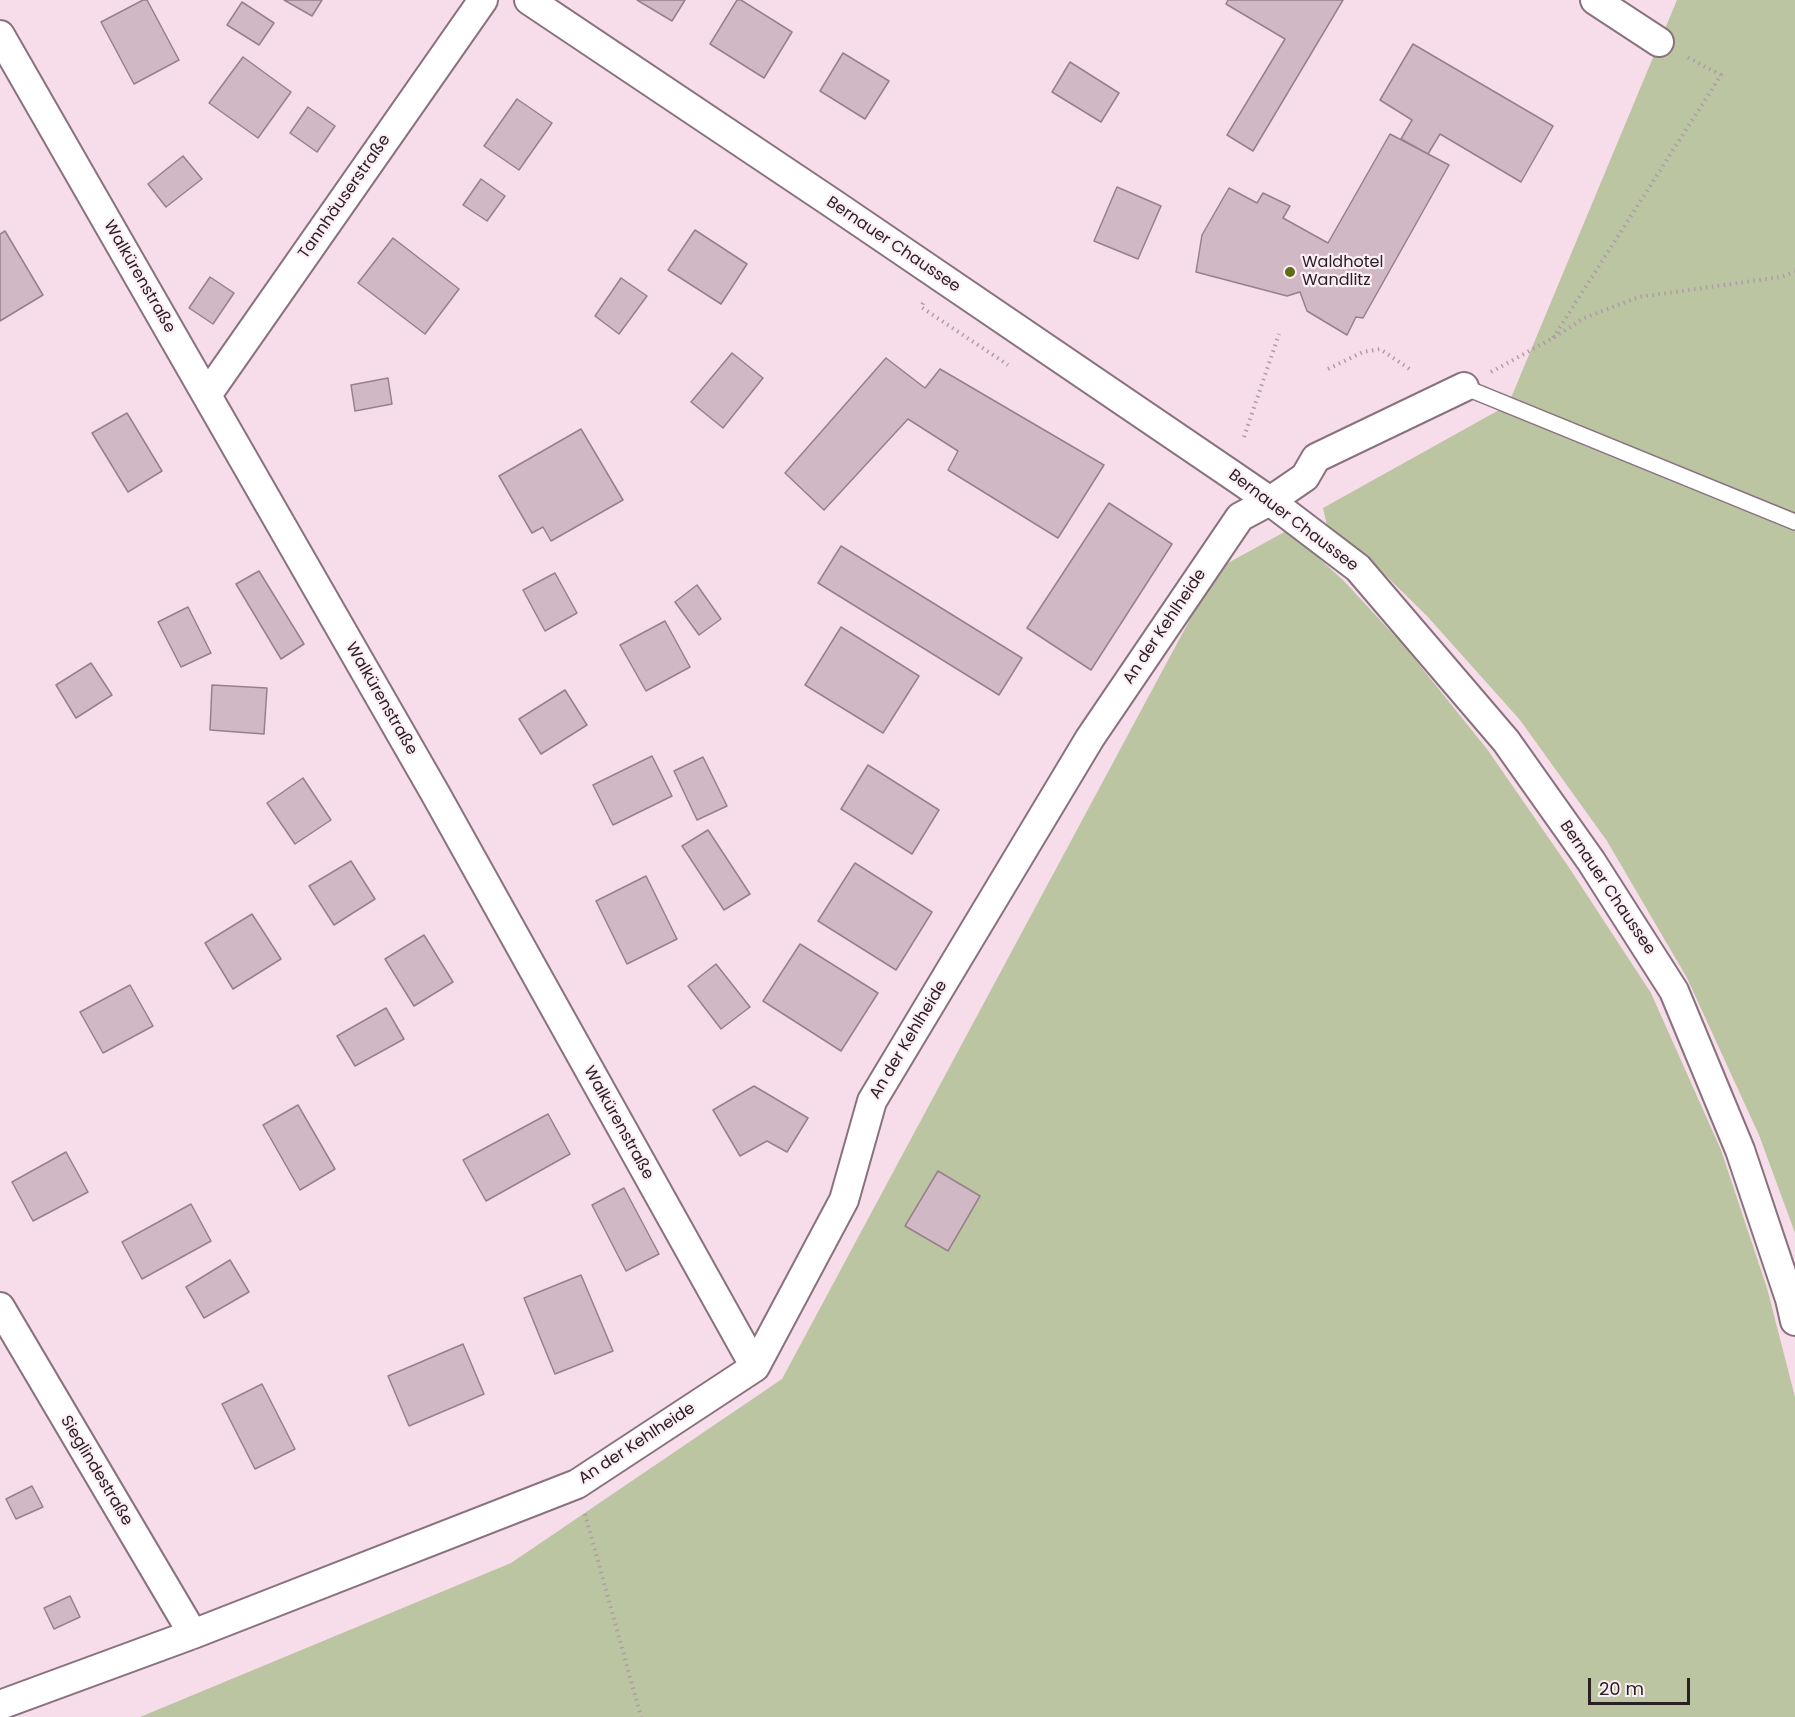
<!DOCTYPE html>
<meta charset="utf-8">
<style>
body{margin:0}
#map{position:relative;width:1795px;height:1717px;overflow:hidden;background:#f7ddea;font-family:Poppins,sans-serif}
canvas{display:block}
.scale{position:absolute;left:1588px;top:1678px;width:102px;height:27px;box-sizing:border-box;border:3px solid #2a2125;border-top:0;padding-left:8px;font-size:18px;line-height:21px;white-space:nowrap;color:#2a2125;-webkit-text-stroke:4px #fdeef5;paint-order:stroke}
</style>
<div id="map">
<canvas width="1795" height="1717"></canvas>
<div class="scale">20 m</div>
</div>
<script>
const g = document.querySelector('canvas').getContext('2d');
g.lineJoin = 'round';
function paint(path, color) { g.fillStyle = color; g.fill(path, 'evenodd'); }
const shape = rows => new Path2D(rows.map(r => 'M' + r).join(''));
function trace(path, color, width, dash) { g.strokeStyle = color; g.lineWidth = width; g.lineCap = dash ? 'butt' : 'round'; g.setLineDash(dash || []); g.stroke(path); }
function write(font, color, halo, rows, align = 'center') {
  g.font = font + ' Poppins,sans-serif'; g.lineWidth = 4.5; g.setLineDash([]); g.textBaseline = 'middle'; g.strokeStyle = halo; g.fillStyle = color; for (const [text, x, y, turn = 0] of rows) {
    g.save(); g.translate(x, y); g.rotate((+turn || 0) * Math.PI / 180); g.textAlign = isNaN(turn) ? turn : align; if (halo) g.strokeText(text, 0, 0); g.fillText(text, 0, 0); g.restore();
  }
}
paint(shape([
 [1677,0,1795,0,1795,1233,1759,1135,1687,978,1607,841,1520,720,1427,616,1369,559,1327,526,1323,508,1508,405],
 [1288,530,1344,581,1404,646,1487,749,1568,866,1651,993,1721,1150,1767,1288,1795,1397,1795,1717,140,1717,511,1563,782,1379,1217,569]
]), '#bbc5a2');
const building = shape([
 [143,0,147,0,179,60,134,84,101,22,143,0],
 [284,0,322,0,312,16,284,0],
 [637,0,685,0,672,21,637,0],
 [737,0,741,0,792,32,764,78,710,44,737,0],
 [1228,0,1343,0,1253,151,1227,135,1285,39,1226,4,1228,0],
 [242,2,274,23,259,45,227,25,242,2],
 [1413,44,1553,126,1521,182,1440,134,1428,154,1401,139,1412,120,1380,100,1413,44],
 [843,53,889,81,865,119,820,91,843,53],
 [243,57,291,92,258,138,209,103,243,57],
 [1070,62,1119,93,1101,122,1052,92,1070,62],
 [517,99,552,123,519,170,484,146,517,99],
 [308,107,335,126,317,152,290,133,308,107],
 [1390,134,1449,165,1363,318,1356,317,1347,335,1307,311,1300,292,1287,296,1196,272,1202,235,1229,188,1257,203,1263,193,1290,206,1283,218,1328,243,1390,134],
 [183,156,202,179,166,207,148,184,183,156],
 [481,179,505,196,487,221,463,205,481,179],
 [1117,187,1161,206,1138,259,1094,241,1117,187],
 [695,230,747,264,721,304,668,270,695,230],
 [5,231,43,295,0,321,0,234,5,231],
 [393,238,459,289,425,334,358,283,393,238],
 [210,277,234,293,213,324,189,308,210,277],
 [621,278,647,296,619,334,595,316,621,278],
 [732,353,763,378,723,428,691,402,732,353],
 [886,358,925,388,940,369,1104,465,1058,538,948,470,958,451,908,419,824,510,785,473,886,358],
 [388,378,392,404,355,411,351,385,388,378],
 [127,413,162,471,128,492,92,433,127,413],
 [581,429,623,500,551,541,543,527,532,533,499,476,581,429],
 [1109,503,1172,544,1091,670,1027,628,1109,503],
 [841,546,1022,658,999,695,818,583,841,546],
 [259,571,304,644,281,659,236,584,259,571],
 [555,573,577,613,545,631,523,590,555,573],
 [697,585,721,619,699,635,675,602,697,585],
 [188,607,211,653,181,667,158,622,188,607],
 [665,621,690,667,646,691,620,645,665,621],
 [841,627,919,676,883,733,805,685,841,627],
 [91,663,112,695,76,718,56,685,91,663],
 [212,685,267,688,264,734,210,730,212,685],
 [565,690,587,725,541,754,519,719,565,690],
 [652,756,672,796,613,825,593,785,652,756],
 [703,757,727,806,697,820,674,771,703,757],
 [868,765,939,810,912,854,841,809,868,765],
 [303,778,331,820,295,844,267,803,303,778],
 [708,830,750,894,724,910,682,846,708,830],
 [351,861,375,899,334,925,309,886,351,861],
 [855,863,932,912,896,970,818,921,855,863],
 [646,876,677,939,627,964,596,901,646,876],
 [252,914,281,959,233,989,205,943,252,914],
 [424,935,453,982,414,1006,385,959,424,935],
 [800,944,878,993,841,1051,763,1001,800,944],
 [716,964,750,1007,721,1029,688,986,716,964],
 [130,985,153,1026,103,1053,80,1012,130,985],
 [386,1008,404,1039,355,1066,337,1036,386,1008],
 [754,1086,808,1118,787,1152,767,1141,740,1156,713,1110,754,1086],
 [298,1105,335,1169,300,1190,263,1125,298,1105],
 [548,1114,570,1154,486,1201,463,1160,548,1114],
 [66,1152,88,1192,33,1221,12,1182,66,1152],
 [938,1171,980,1196,948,1251,905,1226,938,1171],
 [624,1188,659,1254,626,1271,592,1205,624,1188],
 [191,1204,211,1241,142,1279,122,1242,191,1204],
 [230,1260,249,1292,204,1318,186,1287,230,1260],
 [581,1275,613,1351,555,1374,524,1298,581,1275],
 [463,1344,484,1394,409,1426,388,1376,463,1344],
 [262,1384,295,1449,255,1469,222,1404,262,1384],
 [32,1486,43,1507,16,1519,6,1499,32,1486],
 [70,1596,80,1617,54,1629,44,1608,70,1596]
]);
paint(building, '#d0b8c4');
trace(building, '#97808c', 1.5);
const lane = shape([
 [1464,387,1795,522]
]);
const street = shape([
 [529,0,835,205,1235,477,1270,501,1358,568,1506,741,1591,861,1674,991,1740,1150,1790,1299,1795,1321],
 [1595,0,1659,42],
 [0,35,435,793,755,1367],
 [207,395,483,0],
 [0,1307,193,1634],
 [0,1705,193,1634,577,1484,755,1367,844,1200,872,1101,1090,738,1240,517,1270,501,1305,477,1316,458,1464,387]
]);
trace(lane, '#89727e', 18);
trace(street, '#89727e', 32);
trace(shape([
 [923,303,921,307,1008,365],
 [1553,338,1721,75,1687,57],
 [1328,369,1363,352,1380,349,1411,370],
 [1491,372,1553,338,1584,318,1639,297,1780,277,1795,272],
 [1244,437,1279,334],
 [585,1514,641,1717]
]), '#b09ca6', 4, [1.5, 4.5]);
trace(lane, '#fff', 15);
trace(street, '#fff', 28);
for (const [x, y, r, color] of [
 [1290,272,6,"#5d6d18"]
]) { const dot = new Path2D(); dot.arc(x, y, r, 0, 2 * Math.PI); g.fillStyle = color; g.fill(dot); trace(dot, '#fdeef5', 2); }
write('16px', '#2a2125', '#fdeef5', [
 ["Tannhäuserstraße",345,197,-55],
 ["Bernauer Chaussee",893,245,34],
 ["Walkürenstraße",139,277,60],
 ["Bernauer Chaussee",1293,521,37],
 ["An der Kehlheide",1165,627,-56],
 ["Walkürenstraße",381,699,60],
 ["Bernauer Chaussee",1607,888,56],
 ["An der Kehlheide",909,1040,-59],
 ["Walkürenstraße",618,1123,61],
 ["An der Kehlheide",637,1444,-33],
 ["Sieglindestraße",96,1471,59]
]);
write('16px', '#2a2125', '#fdeef5', [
 ["Waldhotel",1302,263],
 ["Wandlitz",1302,281]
], 'left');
</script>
